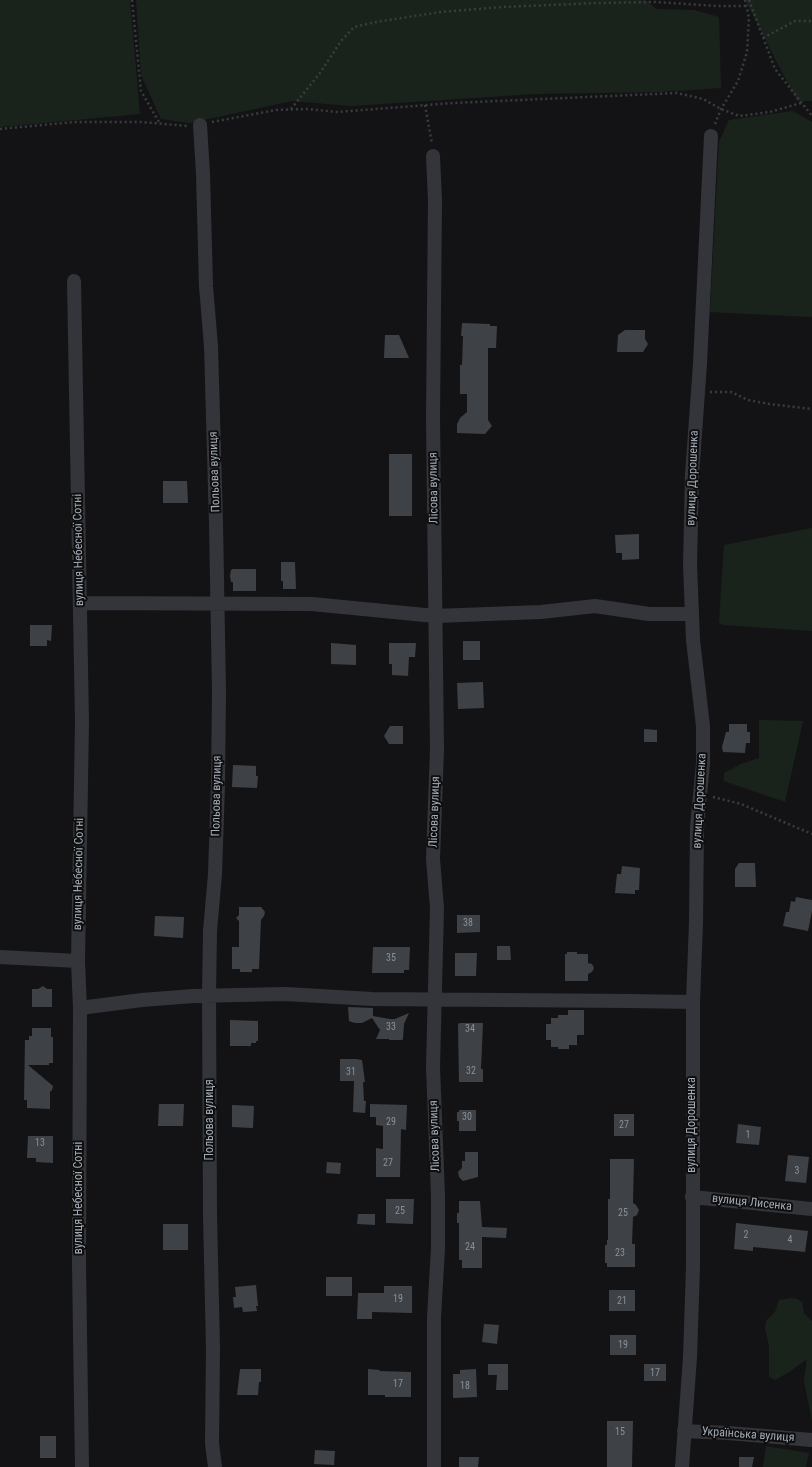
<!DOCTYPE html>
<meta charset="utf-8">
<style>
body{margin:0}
canvas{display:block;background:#131315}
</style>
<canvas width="812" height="1467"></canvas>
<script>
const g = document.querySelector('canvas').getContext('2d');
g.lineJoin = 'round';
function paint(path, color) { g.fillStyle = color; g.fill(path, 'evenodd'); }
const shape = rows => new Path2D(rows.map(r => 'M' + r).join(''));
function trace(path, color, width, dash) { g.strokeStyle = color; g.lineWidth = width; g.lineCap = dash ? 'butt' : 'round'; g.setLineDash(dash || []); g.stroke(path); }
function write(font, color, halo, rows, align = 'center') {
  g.font = font + ' "Roboto Condensed",sans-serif'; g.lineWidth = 4; g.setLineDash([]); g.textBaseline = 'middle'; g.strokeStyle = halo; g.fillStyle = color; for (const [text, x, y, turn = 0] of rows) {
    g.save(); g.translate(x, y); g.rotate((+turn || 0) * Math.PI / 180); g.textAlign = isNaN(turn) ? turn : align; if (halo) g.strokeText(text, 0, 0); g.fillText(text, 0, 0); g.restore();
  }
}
paint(shape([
 [0,0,130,0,140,114,0,127],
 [136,0,646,0,656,9,694,10,719,17,721,88,660,92,534,94,351,106,292,101,190,123,161,119,141,75],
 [745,0,812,0,812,101,797,101],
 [793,111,812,122,812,317,710,312,719,142,729,120],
 [812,528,812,631,723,625,719,622,724,545],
 [759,720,803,721,785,802,724,781,724,773,741,764,759,758],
 [791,1298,797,1299,802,1302,804,1313,812,1321,812,1421,804,1381,807,1359,789,1372,775,1380,769,1377,769,1346,765,1328,766,1321,775,1312,779,1300],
 [766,1446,809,1453,806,1467,763,1467]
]), '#1a231b');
paint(shape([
 [462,323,490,324,490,326,497,326,496,348,488,348,488,420,492,426,485,434,457,433,457,424,460,418,467,412,467,394,460,394,460,365,462,365,463,336,461,336],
 [625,330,645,330,645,339,648,344,643,352,617,352,618,335],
 [385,335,399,335,409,358,384,358],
 [389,454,412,454,412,516,389,516],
 [163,481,187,481,188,503,163,503],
 [639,534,639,559,622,560,622,553,616,553,615,535],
 [281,562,295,562,296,589,283,589,283,581,281,581],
 [233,569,256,569,256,591,233,591,233,582,231,582,230,576,231,570],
 [30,625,52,625,51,641,47,640,47,646,30,646],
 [463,641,480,641,480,660,463,660],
 [331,643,356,645,356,665,331,664],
 [389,643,416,643,415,657,409,657,408,676,392,675,392,664,389,664],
 [483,682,484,708,458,709,457,683],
 [729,724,747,724,747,732,750,732,750,743,746,743,745,753,723,752,722,747,726,732,729,732],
 [390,726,403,726,403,744,389,744,384,736],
 [644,729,657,730,657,742,644,742],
 [233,765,256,766,256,776,258,776,257,788,232,787],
 [739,863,755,863,756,887,735,887,735,869],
 [622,866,640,868,639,890,635,890,635,894,615,893,617,874,621,874],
 [796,897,812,900,812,911,808,931,783,926,786,912,789,912,791,901,795,902],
 [239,907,261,907,265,912,264,916,261,920,259,969,252,969,252,972,240,972,240,969,232,969,232,947,239,947,239,921,236,918,239,915],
 [457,915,480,915,480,932,457,933],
 [155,916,184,917,183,938,154,936],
 [497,946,510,946,511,960,497,960],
 [373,947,410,947,409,970,404,970,404,973,372,973],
 [567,952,577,952,577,954,588,954,588,963,592,964,594,968,592,972,588,974,588,981,565,981,565,954,567,954],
 [455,953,477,953,476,976,455,976],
 [43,986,47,989,52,989,52,1007,32,1007,32,989,38,989],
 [348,1007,373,1008,373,1016,390,1019,395,1019,409,1013,404,1024,403,1039,402,1040,389,1040,389,1039,376,1039,380,1030,372,1018,362,1023,355,1023,349,1021],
 [568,1010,584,1010,584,1035,577,1035,577,1045,569,1045,569,1049,558,1049,558,1047,551,1047,551,1040,546,1040,546,1024,551,1024,551,1018,558,1018,558,1015,568,1015],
 [230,1020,258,1021,258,1041,256,1041,256,1043,251,1043,251,1046,230,1046],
 [460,1023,483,1023,481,1069,483,1069,483,1082,459,1082,458,1024],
 [32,1028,51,1028,51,1037,53,1037,53,1063,49,1063,49,1065,28,1065,53,1086,52,1090,50,1092,50,1109,27,1108,27,1100,24,1100,25,1040,29,1040,29,1036,32,1036],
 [340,1059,356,1059,362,1060,365,1082,363,1082,364,1101,366,1101,365,1113,353,1112,354,1081,340,1081],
 [159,1104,184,1104,183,1126,158,1126],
 [370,1104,407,1105,406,1130,401,1129,400,1177,376,1177,376,1148,383,1149,383,1126,376,1125,376,1117,370,1117],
 [232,1105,254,1106,253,1128,232,1127],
 [459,1110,476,1110,476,1131,459,1131,459,1121,457,1121,457,1112,459,1112],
 [614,1114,634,1114,634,1136,614,1136],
 [738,1124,761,1127,759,1145,736,1143],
 [28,1136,53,1136,53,1163,36,1162,36,1158,27,1158],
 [465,1152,478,1152,478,1177,463,1181,459,1177,458,1172,462,1168,462,1161,465,1161],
 [788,1155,809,1157,806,1183,785,1181],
 [610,1159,634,1159,633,1203,636,1205,639,1210,637,1215,633,1217,632,1244,635,1244,635,1267,607,1267,607,1263,605,1263,605,1245,607,1245,607,1240,608,1240,608,1199,610,1199],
 [327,1162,341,1163,340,1174,326,1173],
 [386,1199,414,1199,413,1224,386,1223],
 [459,1201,480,1201,482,1227,507,1228,506,1238,482,1237,482,1268,462,1268,462,1260,459,1260,459,1223,457,1223,457,1213,459,1213],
 [358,1214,375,1214,375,1225,357,1224],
 [736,1223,808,1231,805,1252,753,1247,753,1251,734,1249],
 [163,1224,188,1224,188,1250,163,1250],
 [326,1277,352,1277,352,1296,326,1296],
 [256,1285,258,1306,256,1306,257,1311,243,1312,242,1307,234,1308,233,1297,236,1297,235,1287],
 [384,1286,412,1286,412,1313,372,1312,372,1319,357,1319,358,1293,384,1293],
 [609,1290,635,1290,635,1311,609,1311],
 [484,1324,499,1325,497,1344,482,1342],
 [610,1335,636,1335,636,1355,610,1355],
 [488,1364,508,1364,508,1390,496,1390,497,1375,488,1375],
 [644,1364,666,1364,666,1381,644,1381],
 [240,1369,261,1369,261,1382,259,1382,258,1395,237,1395],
 [368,1369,380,1370,379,1371,411,1372,411,1397,385,1397,385,1395,368,1395],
 [476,1369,477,1397,453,1398,453,1374,460,1374,460,1370],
 [607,1421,633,1421,632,1467,607,1467],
 [40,1436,56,1436,56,1458,40,1458],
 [315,1450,335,1451,334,1465,314,1464],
 [459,1457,479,1457,478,1467,459,1467],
 [739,1457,754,1457,752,1467,739,1467]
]), '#3e4145');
trace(shape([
 [132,0,141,91,159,122],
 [749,0,775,69,812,116],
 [763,38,795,21,812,21],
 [425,105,432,144],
 [291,109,320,73,341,41,354,27,376,22,441,12,502,7,598,3,656,2,717,6,746,6],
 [212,122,276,110,307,109,337,112,453,103,677,93,703,99,721,109,739,116,770,112,801,103],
 [715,124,721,109,738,81,747,52,749,18,745,0],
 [0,129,74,122,142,122,187,126],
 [710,392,731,392,748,400,769,404,812,409],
 [713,797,741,804,812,834]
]), '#393c41', 2.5, [2, 3]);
trace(shape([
 [200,125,203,174,206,286,211,346,216,523,219,691,218,785,215,874,210,931,209,995,210,1215,213,1349,212,1443,215,1467],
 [433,156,435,200,433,418,437,749,433,859,437,908,433,1067,438,1196,438,1248,434,1317,434,1467],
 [74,281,82,722,78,961,80,1008,79,1265,82,1467],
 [80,603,312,604,435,616,541,612,595,606,649,614,692,614],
 [0,957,78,961],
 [80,1008,142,1000,193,996,285,994,372,999,630,1001,693,1002],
 [692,1197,812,1209],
 [684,1431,728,1433,812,1440],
 [682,1467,690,1357,693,1267,693,1002,696,922,697,827,703,763,703,726,693,640,690,565,692,475,700,364,711,136]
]), '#33353a', 14);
write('10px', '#8a909a', null, [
 ["38",468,923],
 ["35",391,958],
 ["33",391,1027],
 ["34",470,1029],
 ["32",471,1071],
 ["31",351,1072],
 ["30",467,1117],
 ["29",391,1122],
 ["27",624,1125],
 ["1",748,1135],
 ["13",40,1143],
 ["27",388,1163],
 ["3",797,1171],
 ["25",400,1211],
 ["25",623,1213],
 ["2",746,1235],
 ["4",790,1240],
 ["24",470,1247],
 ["23",620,1253],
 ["19",398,1299],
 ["21",622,1301],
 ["19",623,1345],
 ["17",655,1373],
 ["17",398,1384],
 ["18",465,1386],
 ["15",620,1432]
]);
write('12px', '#a3abb6', '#0e0e0f', [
 ["Польова вулиця",215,472,-92],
 ["вулиця Дорошенка",693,478,-88],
 ["Лісова вулиця",434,488,-91],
 ["вулиця Небесної Сотні",79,550,-91],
 ["Польова вулиця",217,796,-89],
 ["вулиця Дорошенка",700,801,-87],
 ["Лісова вулиця",435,812,-88],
 ["вулиця Небесної Сотні",79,874,-89],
 ["Польова вулиця",210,1120,-90],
 ["вулиця Дорошенка",692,1125,-90],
 ["Лісова вулиця",435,1136,-92],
 ["вулиця Небесної Сотні",79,1198,-90],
 ["вулиця Лисенка",752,1203,6],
 ["Українська вулиця",748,1435,4]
]);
</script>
